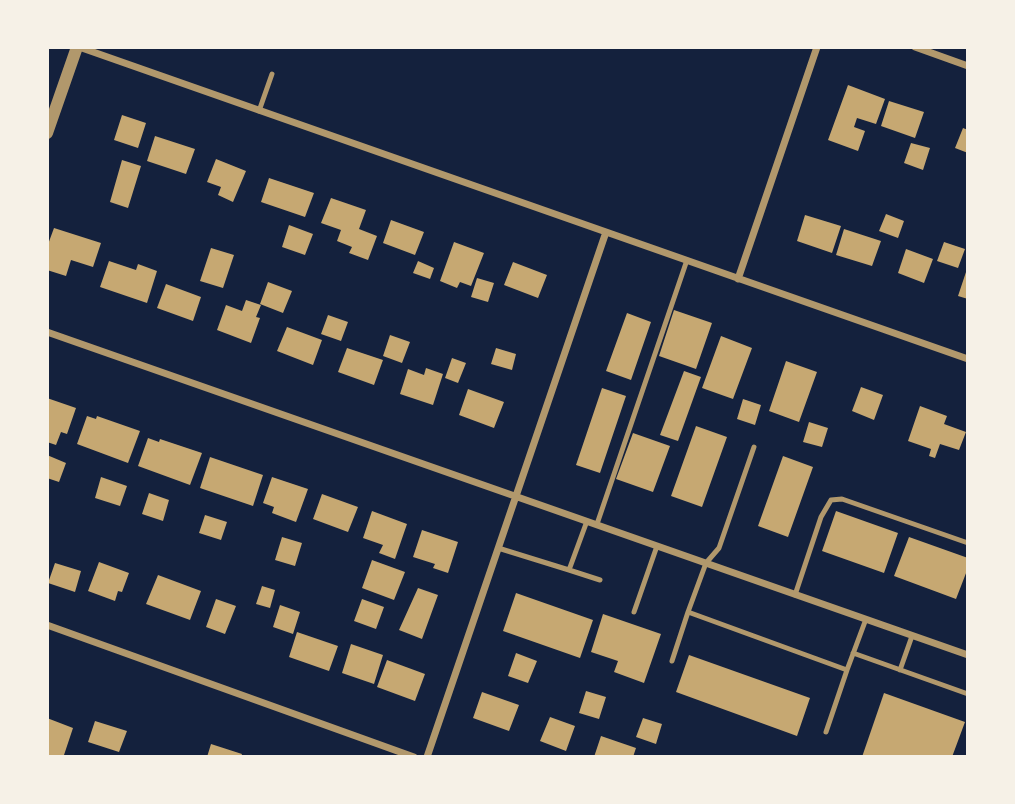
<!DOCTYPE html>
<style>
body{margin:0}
#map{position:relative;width:1015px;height:804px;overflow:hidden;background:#14213d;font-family:Raleway,sans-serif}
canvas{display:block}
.frame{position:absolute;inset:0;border:49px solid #f6f1e7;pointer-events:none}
</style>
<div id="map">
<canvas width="1015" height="804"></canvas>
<div class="frame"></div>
</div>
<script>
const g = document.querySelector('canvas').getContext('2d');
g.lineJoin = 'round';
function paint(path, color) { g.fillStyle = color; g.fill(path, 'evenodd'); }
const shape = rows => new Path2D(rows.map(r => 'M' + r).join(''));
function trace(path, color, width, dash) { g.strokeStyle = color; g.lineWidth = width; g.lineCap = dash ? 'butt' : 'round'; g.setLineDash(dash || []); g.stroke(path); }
paint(shape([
 [848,85,885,99,876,124,857,118,854,127,865,131,858,151,828,140],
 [889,101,924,112,915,138,881,126],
 [122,115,146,123,138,148,114,140],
 [963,128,968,130,968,153,955,148],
 [155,136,195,149,186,174,147,161],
 [911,143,930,148,923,170,904,163],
 [216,159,246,171,233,202,218,195,221,187,207,182],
 [122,160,141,166,128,208,110,202],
 [269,178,314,193,305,217,261,202],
 [331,198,366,210,359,229,377,236,368,260,349,253,352,247,337,241,341,230,321,223],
 [886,214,904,221,898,238,879,231],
 [805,215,841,226,832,253,797,241],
 [391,220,424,232,415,255,383,243],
 [289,225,313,234,305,255,282,247],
 [54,228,101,243,93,267,71,260,66,276,47,270,47,247],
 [844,229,881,241,872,266,836,255],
 [454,242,484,253,471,286,460,282,457,288,440,281],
 [944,242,965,249,958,268,937,261],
 [211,248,234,255,223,288,200,281],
 [906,249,933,259,924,283,898,273],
 [109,261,136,270,138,264,157,271,147,303,100,287],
 [418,261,434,268,430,279,413,273],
 [513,262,547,275,538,298,504,285],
 [968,266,968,299,958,296],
 [477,278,494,283,488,302,471,297],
 [268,282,292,291,283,313,260,304],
 [166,284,201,297,193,321,157,308],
 [246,300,261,305,256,317,260,318,251,343,217,330,226,305,242,311],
 [674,310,712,323,696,369,659,356],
 [627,313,651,322,631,380,606,371],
 [328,315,348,322,341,341,321,334],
 [287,327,322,340,313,365,277,351],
 [390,335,410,342,402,363,383,356],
 [721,336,752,348,733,399,702,388],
 [347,348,383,360,374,385,338,372],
 [496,348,516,354,512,370,491,364],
 [452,358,466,363,458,383,445,378],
 [786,361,817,372,799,422,769,411],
 [426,368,443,374,433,405,400,394,408,369,424,375],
 [684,371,701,377,678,441,660,435],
 [861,387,883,395,874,420,852,411],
 [602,388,626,396,600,473,576,465],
 [468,389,504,402,494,428,459,415],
 [47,398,76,408,67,434,61,432,56,445,47,442],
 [743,399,761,405,755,425,737,419],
 [920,406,947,416,944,424,966,432,959,450,940,444,935,458,929,456,931,449,908,441],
 [87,416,96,419,97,416,140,431,128,463,77,444],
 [809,422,828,428,822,447,803,442],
 [696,426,727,437,702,507,671,496],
 [633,433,670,446,653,492,616,479],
 [148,438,159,442,160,439,202,453,190,485,138,466],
 [47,455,66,463,59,482,47,478],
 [783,456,813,467,788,537,758,526],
 [210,457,263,475,253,506,200,488],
 [101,477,127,486,120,506,95,498],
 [272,477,308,489,296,522,272,513,274,507,263,503],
 [149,493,169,500,163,521,142,514],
 [322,494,358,507,348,532,313,519],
 [372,511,407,524,395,559,379,553,383,545,363,538],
 [836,511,898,533,884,573,822,551],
 [205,515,227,522,221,540,199,533],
 [422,530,458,542,448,573,433,568,435,564,413,557],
 [282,537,302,543,295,566,275,560],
 [909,537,968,558,968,568,956,599,894,576],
 [372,560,405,572,394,600,362,588],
 [99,562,129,573,122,592,118,591,115,601,88,591],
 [55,563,81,571,75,592,48,583],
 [158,575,201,591,190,620,146,604],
 [262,586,275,590,270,608,256,604],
 [418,588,438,595,422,639,399,630],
 [516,593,593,620,580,658,503,631],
 [216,599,236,606,225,634,206,627],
 [362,599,384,607,376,629,354,621],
 [280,605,300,612,293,634,273,627],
 [603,614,661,634,644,683,614,672,618,661,591,652],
 [297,632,338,646,329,671,289,657],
 [351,644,383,655,374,684,342,673],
 [516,653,537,661,528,683,508,676],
 [689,655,810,698,797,736,676,692],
 [387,660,425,674,415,701,377,687],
 [586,691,606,697,599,719,579,713],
 [482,692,519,705,509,731,473,718],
 [884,693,965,722,952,757,862,757],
 [550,717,575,726,566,751,540,741],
 [47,718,73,728,64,755,47,756],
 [643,718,662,724,656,744,636,737],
 [95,721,127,731,119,752,88,742],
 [601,736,636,748,633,757,594,757],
 [211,744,242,754,241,757,207,757]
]), '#c6a872');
trace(shape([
 [259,111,272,74],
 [754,447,719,548,706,563,688,612,847,670,866,619],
 [597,524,687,260],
 [498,548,569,570,587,521],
 [569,570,600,580],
 [795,595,821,517,831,500,842,499,968,543],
 [634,612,657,546],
 [853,653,968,694],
 [672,661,688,612],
 [900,670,912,636],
 [826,732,847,670]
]), '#b1986c', 5);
trace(shape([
 [79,47,968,359],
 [915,47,968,66],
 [738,279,817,47],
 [47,332,968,655],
 [47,625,414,757],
 [427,757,606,232]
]), '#b1986c', 7);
trace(shape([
 [47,133,77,47]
]), '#b1986c', 12);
</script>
